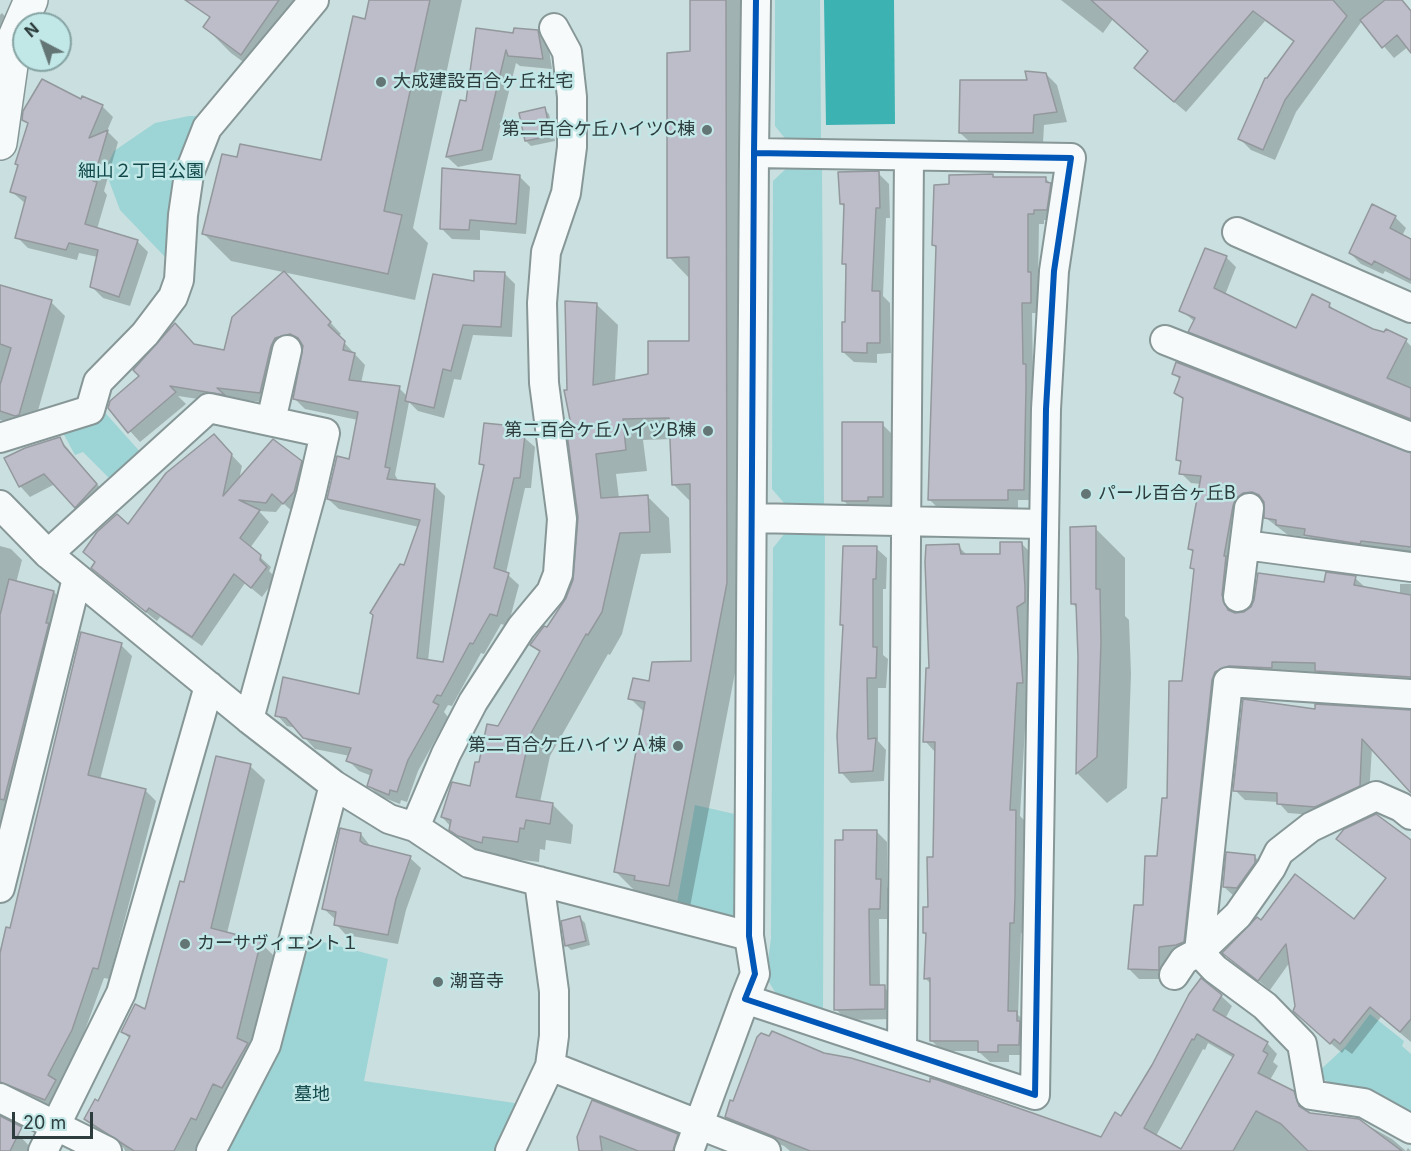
<!DOCTYPE html>
<meta charset="utf-8">
<style>
body{margin:0}
#map{position:relative;width:1411px;height:1151px;overflow:hidden;background:#cadfdf;font-family:Inter,sans-serif}
canvas{display:block}
.north{position:absolute;left:12px;top:12px;width:60px;height:60px;box-sizing:border-box;background:#c2e7e7;border:2px solid #86a3a3;border-radius:50%;rotate:319deg;font-size:16px;font-weight:700;line-height:24px;text-align:center;color:#2d3c3c}
.north::after{content:'';display:block;margin:auto;width:21px;height:27px;background:#647575;clip-path:polygon(50% 0,100% 100%,50% 72%,0 100%)}
.scale{position:absolute;left:12px;top:1112px;width:81px;height:27px;box-sizing:border-box;border:3px solid #2d3c3c;border-top:0;padding-left:8px;font-size:18px;line-height:21px;white-space:nowrap;color:#2d3c3c;-webkit-text-stroke:4px #c2e7e7;paint-order:stroke}
</style>
<div id="map">
<canvas width="1411" height="1151"></canvas>
<div class="north">N</div>
<div class="scale">20 m</div>
</div>
<script>
const g = document.querySelector('canvas').getContext('2d');
g.lineJoin = 'round';
function paint(path, color) { g.fillStyle = color; g.fill(path, 'evenodd'); }
const shape = rows => new Path2D(rows.map(r => 'M' + r).join(''));
function trace(path, color, width, dash) { g.strokeStyle = color; g.lineWidth = width; g.lineCap = dash ? 'butt' : 'round'; g.setLineDash(dash || []); g.stroke(path); }
function write(font, color, halo, rows, align = 'center') {
  g.font = font + ' Inter,"Noto Sans JP",sans-serif'; g.lineWidth = 5; g.setLineDash([]); g.textBaseline = 'middle'; g.strokeStyle = halo; g.fillStyle = color; for (const [text, x, y, turn = 0] of rows) {
    g.save(); g.translate(x, y); g.rotate((+turn || 0) * Math.PI / 180); g.textAlign = isNaN(turn) ? turn : align; if (halo) g.strokeText(text, 0, 0); g.fillText(text, 0, 0); g.restore();
  }
}
paint(shape([
 [775,0,820,0,821,142,788,142,775,126],
 [189,116,200,116,175,172,168,211,167,259,120,210,105,170,114,151,155,123],
 [791,164,822,165,824,505,785,504,772,489,773,181],
 [100,407,142,454,112,481,83,452,75,455,61,429],
 [785,533,825,535,823,1011,778,997,766,977,771,938,773,548],
 [695,805,739,815,738,908,729,921,676,908],
 [304,937,388,959,364,1081,528,1105,505,1151,223,1151],
 [1370,1014,1404,1041,1402,1046,1411,1054,1411,1116,1333,1085,1319,1076,1318,1072,1345,1047]
]), '#9dd4d5');
paint(shape([
 [824,0,894,0,895,124,826,125]
]), '#3db2b3');
paint(shape([
 [194,0,323,0,268,80,231,53,205,27,211,19],
 [370,0,462,0,413,228,428,243,415,300,231,261,204,234,238,159,322,161],
 [691,0,747,0,748,605,690,907,657,900,652,896,637,893,616,872,645,713,630,698,650,683,693,662,692,503,673,484,672,439,643,440,647,471,616,474,619,498,648,497,669,518,671,553,641,554,622,634,610,655,608,654,550,756,540,802,552,804,573,825,571,844,546,840,545,850,540,849,539,862,504,858,472,850,442,817,471,788,499,728,541,653,532,644,548,629,568,599,575,580,580,517,569,391,596,304,618,325,615,382,650,376,691,342,690,279,669,257,691,53],
 [1061,0,1402,0,1411,11,1411,48,1409,46,1394,58,1362,21,1296,112,1275,160,1251,150,1240,139,1295,43,1265,21,1186,112,1147,79,1149,52,1113,19,1103,33],
 [2,13,10,22,0,70,0,15],
 [537,32,548,43,552,69,520,66,516,63,492,160,458,167,447,157,468,103,514,35],
 [1046,74,1057,85,1067,122,1044,125,1043,143,971,143,960,133,1029,82],
 [81,102,102,106,113,117,107,131,118,142,104,191,107,195,97,229,137,241,148,252,130,306,103,298,92,287,98,257,79,253,77,260,28,248,17,237,26,204,12,192,29,125,24,119],
 [544,109,549,114,555,141,531,146,526,141],
 [878,173,889,184,890,218,886,218,883,296,890,303,891,353,877,354,877,363,854,362,843,352,847,324,847,267,844,264,846,208,841,204],
 [519,176,530,187,526,234,480,230,480,240,452,239,441,228],
 [1045,178,1056,189,1057,220,1044,220,1044,224,1039,224,1038,281,1041,285,1041,313,1032,313,1033,373,1036,376,1034,500,1018,500,1018,510,940,510,929,499,937,249,934,245],
 [1373,206,1395,217,1406,228,1402,236,1411,240,1411,284,1385,271,1383,274,1361,264,1350,253],
 [1226,257,1236,267,1225,295,1296,330,1329,305,1339,314,1373,330,1406,341,1411,346,1411,424,1200,341,1190,331,1195,322,1181,310],
 [504,273,515,284,512,337,473,335,461,380,454,379,444,418,418,411,409,402,395,475,399,482,434,485,445,496,428,661,444,664,485,467,481,464,513,428,535,447,531,488,525,488,506,573,519,585,508,626,501,624,484,654,481,653,452,706,448,705,444,712,448,717,418,771,407,802,401,800,400,804,379,796,369,786,372,776,359,771,348,760,350,756,315,749,296,728,287,726,277,715,360,696,419,527,339,509,328,499,350,461,358,420,305,409,295,399,305,353,302,344,293,345,271,403,226,398,232,404,178,396,186,404,140,442,109,408,194,346,225,352,295,284,341,334,338,336,365,365,361,383,399,388,408,397,475,282],
 [0,291,51,302,65,316,33,428,0,420],
 [1174,373,1411,453,1411,557,1316,544,1309,537,1288,535,1266,518,1266,503,1253,502,1231,607,1232,613,1246,613,1256,600,1355,578,1366,588,1400,594,1400,584,1411,584,1411,686,1327,681,1318,672,1239,675,1187,955,1169,956,1168,979,1139,979,1129,969,1159,858,1168,800,1196,571,1192,568,1194,553,1189,549,1201,484,1191,483,1181,473,1182,464,1178,460,1184,401,1176,392,1180,380],
 [882,424,893,435,893,508,854,511,843,500],
 [59,438,107,496,86,517,55,484,30,497,20,486],
 [224,447,242,466,239,480,301,462,311,473,294,513,283,503,276,512,259,511,269,522,250,548,271,567,269,571,276,578,262,597,245,583,202,646,160,617,157,621,103,578,93,568,96,563,85,552,128,526],
 [1095,528,1125,558,1125,616,1129,620,1131,674,1127,788,1107,803,1077,773,1079,657,1078,609,1072,603],
 [1022,544,1033,555,1035,613,1027,618,1033,693,1027,693,1020,816,1026,822,1024,933,1021,933,1018,1015,1027,1023,1029,1055,1009,1055,1009,1062,990,1062,978,1051,942,1051,931,1040,931,984,926,979,927,935,924,932,934,859,936,753,925,741,931,670,958,546,968,556,1002,555],
 [0,546,11,549,22,560,16,583,54,592,65,603,0,848],
 [876,548,887,558,886,589,883,589,883,655,888,659,886,688,878,688,878,741,886,750,884,781,851,783,841,772,844,627,841,624],
 [121,645,132,656,100,780,145,790,156,801,109,979,104,978,56,1110,0,1083,0,950,7,928,11,929],
 [1316,710,1411,712,1411,791,1372,748,1369,795,1325,816,1288,813,1278,802,1245,800,1235,790],
 [250,766,265,780,227,933,260,942,274,956,251,1049,195,1151,125,1151,124,1148,100,1133,86,1119,98,1103,130,1039,123,1032,146,1011,185,884],
 [876,831,887,842,887,887,891,891,891,919,879,919,880,987,884,987,895,998,895,1019,846,1020,836,1009,844,841],
 [361,834,371,847,410,858,421,868,406,910,398,944,346,935,336,924,336,920,324,909],
 [1338,839,1411,843,1411,1042,1381,1017,1352,1054,1345,1049,1342,1053,1305,1021,1297,1006,1290,962,1270,990,1224,953,1262,922,1355,921,1387,880],
 [1254,856,1265,867,1235,897,1224,887],
 [580,918,585,923,590,945,571,950,566,945],
 [1221,996,1232,1006,1225,1019,1267,1043,1277,1054,1273,1062,1278,1066,1270,1080,1293,1092,1304,1104,1307,1113,1358,1120,1392,1139,1406,1151,1408,1148,1411,1151,790,1151,784,1146,737,1127,726,1117,734,1103,824,1055,1102,1138,1122,1118],
 [1208,1043,1234,1058,1181,1151,1156,1136,1203,1049,1205,1050],
 [592,1102,677,1135,687,1146,686,1151,581,1151],
 [0,1125,18,1134,32,1149,31,1151,0,1151]
]), '#0003');
const building = shape([
 [185,0,279,0,241,55,203,27,210,17,185,0],
 [369,0,430,0,384,211,402,215,388,274,202,234,222,154,237,157,240,144,321,160,353,16,365,19,369,0],
 [690,0,726,0,727,583,669,886,634,880,635,876,614,872,645,702,628,699,633,678,649,681,652,662,691,661,690,484,672,485,669,418,623,419,626,450,596,454,601,498,648,495,650,532,620,533,602,612,588,635,586,634,530,735,516,797,553,803,550,824,526,820,524,829,520,828,518,842,483,837,482,843,458,836,449,830,451,820,441,817,452,782,470,786,475,762,479,762,487,724,498,726,540,651,530,645,544,626,547,627,566,598,573,580,578,517,566,426,571,425,564,390,567,390,565,301,597,303,593,385,648,374,648,341,689,341,689,257,667,258,667,53,690,51,690,0],
 [1091,0,1333,0,1347,16,1285,100,1263,150,1238,139,1265,78,1267,78,1294,41,1253,11,1174,102,1134,68,1148,51,1091,0],
 [1385,0,1402,0,1411,11,1411,53,1397,35,1382,48,1360,20,1385,0],
 [476,28,513,33,514,28,538,30,543,59,508,56,506,50,482,150,446,157,460,100,466,101,476,28],
 [1025,71,1046,73,1057,112,1034,115,1033,133,959,133,960,80,1027,80,1025,71],
 [42,79,81,99,82,96,103,105,89,138,108,130,93,181,97,182,85,224,138,240,119,297,90,287,98,250,69,243,66,250,15,238,26,197,10,192,18,165,15,164,28,123,22,120,23,111,42,79],
 [545,107,551,136,525,141,519,113,545,107],
 [442,168,520,175,516,224,470,220,469,230,440,229,442,168],
 [879,171,880,208,876,208,872,291,880,291,880,343,867,343,867,353,842,352,842,322,845,322,846,264,842,264,844,204,840,204,838,172,879,171],
 [993,174,993,177,1046,177,1046,182,1051,183,1047,210,1034,210,1034,214,1028,214,1028,272,1031,272,1031,303,1022,303,1023,364,1026,364,1026,388,1024,490,1008,490,1008,500,928,500,936,246,932,245,934,185,949,184,949,175,993,174],
 [1372,204,1396,216,1390,228,1411,239,1411,280,1374,261,1372,265,1349,253,1372,204],
 [1205,248,1227,256,1214,288,1296,328,1312,294,1330,303,1329,307,1373,329,1384,332,1386,329,1407,339,1387,378,1411,388,1411,419,1188,332,1195,318,1179,311,1205,248],
 [284,271,331,322,328,325,345,341,343,350,355,353,349,380,400,386,385,467,390,468,387,479,435,484,417,658,443,662,484,465,479,464,484,423,514,426,512,438,525,435,520,478,514,478,494,568,509,573,497,616,490,614,473,644,470,643,441,696,437,695,433,702,439,705,408,760,397,792,390,790,389,795,367,786,372,770,346,761,351,748,303,738,286,718,275,716,283,677,359,694,373,615,370,613,400,564,404,565,420,520,327,499,337,456,349,459,358,412,293,399,303,346,298,338,290,334,275,338,271,346,260,393,217,388,225,395,170,386,176,392,128,433,108,408,110,401,139,376,133,370,175,323,194,344,224,350,232,317,284,271],
 [474,271,505,272,501,327,463,325,451,371,443,369,434,408,405,401,433,274,474,281,474,271],
 [0,285,52,300,19,415,15,416,0,411,0,385,11,348,0,344,0,285],
 [1176,362,1411,453,1411,547,1361,541,1360,544,1304,535,1305,529,1276,525,1276,520,1264,518,1264,502,1259,495,1252,492,1243,493,1236,498,1233,506,1224,556,1226,556,1222,595,1228,610,1235,613,1244,612,1251,607,1254,600,1258,573,1324,582,1326,572,1356,576,1354,585,1411,595,1411,677,1315,671,1315,663,1272,662,1272,668,1229,666,1215,672,1212,680,1184,942,1176,945,1159,947,1159,970,1128,969,1134,905,1143,905,1145,856,1157,856,1162,798,1167,798,1169,681,1182,681,1194,569,1190,568,1193,550,1188,549,1201,476,1179,474,1181,461,1176,460,1183,398,1174,393,1180,377,1172,374,1176,362],
 [842,422,883,422,883,497,868,497,868,501,842,501,842,422],
 [214,434,232,454,223,496,273,439,302,461,294,492,283,504,272,494,266,503,239,500,260,510,240,538,261,555,260,560,267,567,251,588,234,574,192,637,149,608,146,612,91,568,95,562,83,552,97,532,117,514,128,524,166,473,214,434],
 [60,437,64,446,97,484,75,508,44,474,19,487,4,458,25,448,60,437],
 [1096,526,1096,589,1100,589,1101,643,1097,757,1076,774,1078,657,1076,604,1071,604,1070,527,1096,526],
 [1000,542,1022,542,1025,587,1025,602,1017,607,1023,683,1017,683,1010,810,1016,810,1015,897,1014,923,1010,923,1008,1011,1017,1011,1017,1021,1020,1021,1019,1045,998,1045,998,1052,978,1052,978,1041,930,1041,930,978,924,979,926,933,923,933,923,907,928,907,927,857,933,857,935,742,923,742,926,668,929,668,925,562,926,545,959,544,961,554,1000,554,1000,542],
 [843,546,877,546,876,579,873,579,873,647,877,647,876,678,867,678,868,739,876,738,873,771,839,773,837,736,843,625,840,625,843,546],
 [9,579,54,591,46,623,49,623,4,800,0,799,0,615,9,579],
 [81,632,122,643,88,775,146,789,98,969,93,968,72,1030,48,1075,56,1080,45,1100,0,1082,0,953,6,927,10,928,81,632],
 [1243,699,1315,709,1315,704,1411,710,1411,793,1362,739,1360,786,1315,807,1277,804,1277,793,1233,791,1243,699],
 [216,756,251,764,211,928,261,941,237,1038,248,1043,222,1088,213,1084,196,1120,191,1118,174,1151,134,1151,84,1119,95,1099,98,1101,130,1036,121,1032,135,1004,145,1009,180,881,184,882,216,756],
 [1376,814,1411,840,1411,1019,1400,1032,1370,1007,1340,1044,1334,1039,1330,1044,1293,1011,1295,1006,1286,944,1258,981,1222,953,1257,917,1261,920,1295,874,1354,919,1386,878,1336,839,1344,829,1376,814],
 [340,828,361,833,360,841,364,844,411,856,396,899,388,935,334,925,336,912,322,909,340,828],
 [843,830,877,830,876,879,881,879,880,909,869,909,870,985,885,985,885,1009,834,1010,835,840,843,840,843,830],
 [1226,852,1255,855,1255,863,1237,888,1223,887,1226,852],
 [580,916,586,941,565,946,561,921,580,916],
 [1201,978,1222,995,1213,1010,1268,1042,1263,1051,1268,1054,1258,1073,1294,1091,1299,1106,1310,1113,1359,1119,1402,1151,1308,1151,1281,1124,1256,1111,1233,1151,810,1151,725,1117,730,1100,733,1101,757,1037,761,1033,769,1036,772,1031,824,1053,851,1058,930,1082,930,1078,938,1080,1101,1137,1115,1112,1121,1116,1152,1065,1189,994,1201,978],
 [1197,1034,1234,1055,1181,1149,1144,1128,1192,1039,1194,1040,1197,1034],
 [592,1100,678,1134,673,1151,638,1151,600,1136,602,1151,579,1151,577,1137,592,1100],
 [0,1116,22,1127,10,1151,0,1151,0,1116]
]);
paint(building, '#bdbcc9');
trace(building, '#92989c', 1.5);
const street = shape([
 [754,153,1071,158,1054,271,1046,409,1035,1095,745,999,755,974,749,936,754,153,756,0],
 [1237,232,1411,308],
 [1165,340,1411,437],
 [271,421,287,350],
 [0,438,90,410,98,382,145,334,173,297,179,280,183,215,189,174,207,128,314,0],
 [0,505,48,554,249,719,334,785,389,819,415,827,469,863,749,936],
 [752,518,1043,524],
 [1245,545,1411,567],
 [48,554,209,408,325,433,311,494,249,719],
 [1238,597,1249,508],
 [1411,694,1228,682,1199,952,1215,969,1265,1006,1302,1044,1311,1095,1364,1103,1411,1129],
 [415,827,446,754,473,702,521,628,551,592,558,574,562,519,544,383,542,303,546,252,566,193,572,147,572,97,567,52,554,28],
 [0,888,77,578],
 [1174,975,1184,960,1199,952,1238,915,1271,868,1279,852,1311,827,1376,796,1401,807,1411,815],
 [902,1051,909,156],
 [550,1066,766,1151],
 [0,1098,107,1151],
 [43,1151,121,993,209,686],
 [211,1151,266,1045,334,785],
 [510,1151,550,1066,554,1036,554,991,539,881],
 [689,1151,745,999]
]);
const secondary = shape([
 [0,143,15,37,31,0]
]);
trace(street, '#879797', 32);
trace(secondary, '#879797', 36);
trace(street, '#f7fafa', 28);
trace(secondary, '#f7fafa', 33);
trace(shape([
 [754,153,1071,158,1054,271,1046,409,1035,1095,745,999,755,974,749,936,754,153,756,0]
]), '#0057b8', 6);
for (const [x, y, r, color] of [
 [381,82,6,"#647575"],
 [707,130,6,"#647575"],
 [708,431,6,"#647575"],
 [1086,494,6,"#647575"],
 [678,746,6,"#647575"],
 [185,944,6,"#647575"],
 [438,982,6,"#647575"]
]) { const dot = new Path2D(); dot.arc(x, y, r, 0, 2 * Math.PI); g.fillStyle = color; g.fill(dot); trace(dot, '#c2e7e7', 2); }
write('18px', '#2d3c3c', '#c2e7e7', [
 ["大成建設百合ヶ丘社宅",393,82],
 ["第二百合ケ丘ハイツC棟",695,130,"right"],
 ["第二百合ケ丘ハイツB棟",696,431,"right"],
 ["パール百合ヶ丘B",1098,494],
 ["第二百合ケ丘ハイツＡ棟",666,746,"right"],
 ["カーサヴィエント１",197,944],
 ["潮音寺",450,982]
], 'left');
write('18px', '#114849', '#c2e7e7', [
 ["細山２丁目公園",141,172],
 ["墓地",312,1095]
]);
</script>
